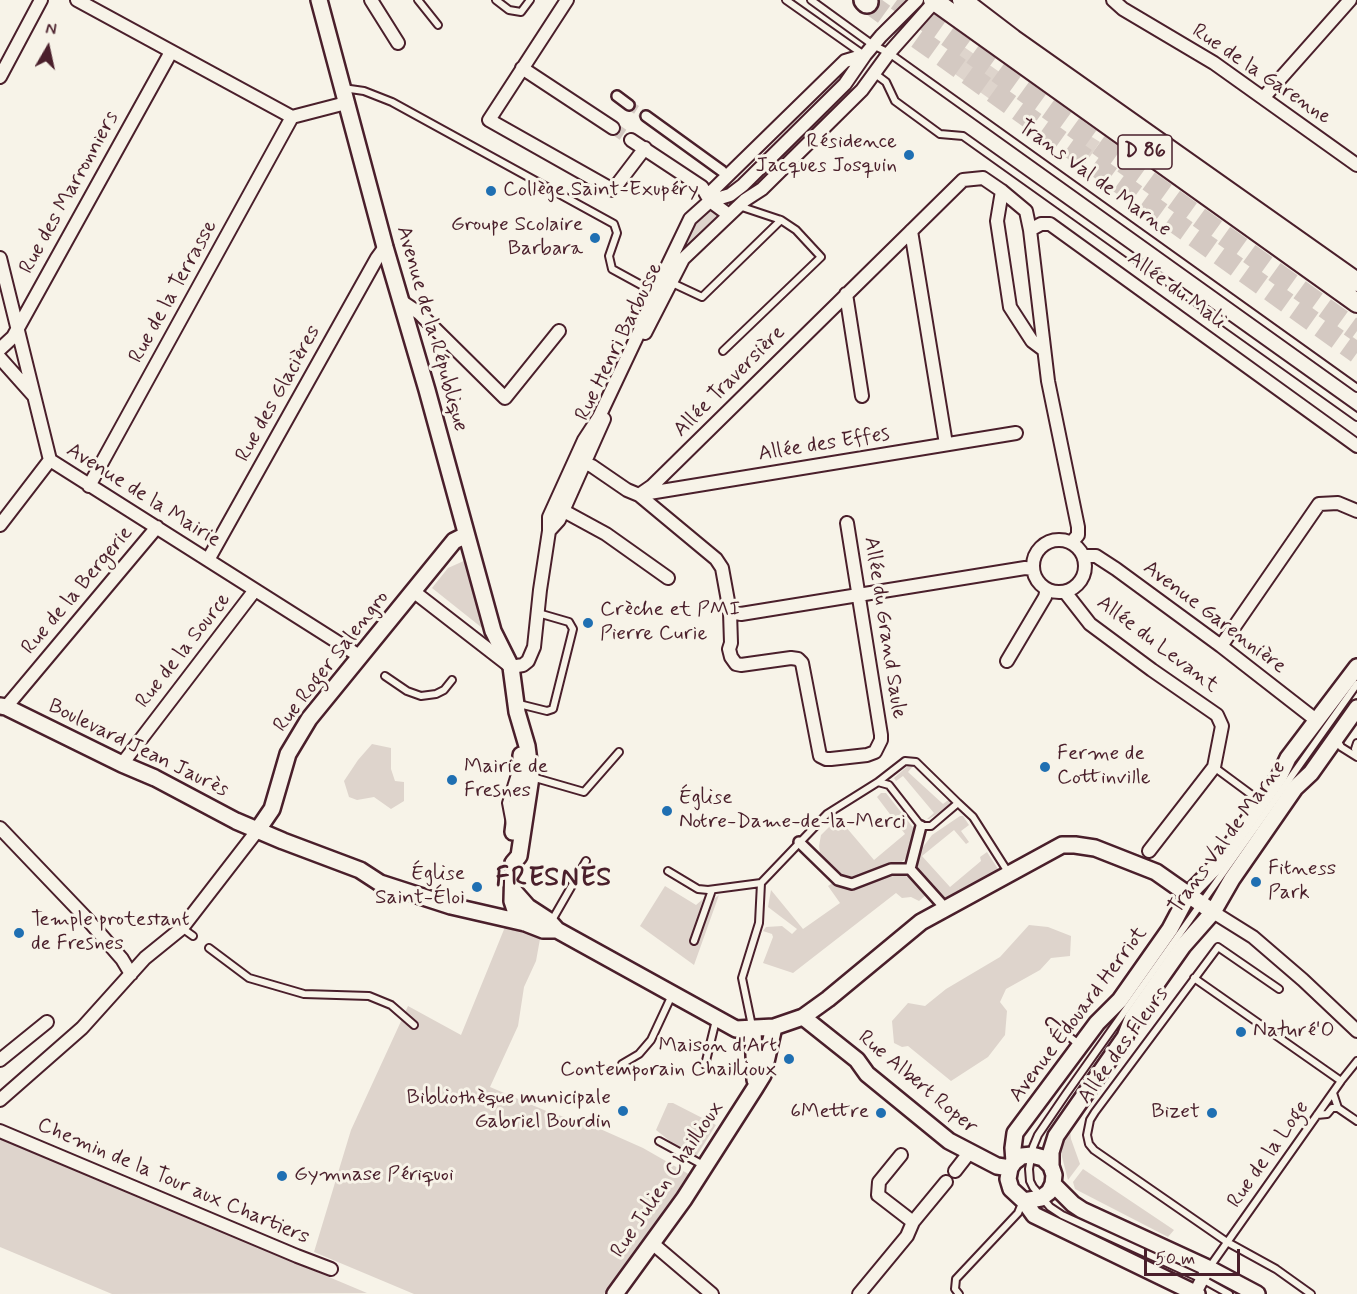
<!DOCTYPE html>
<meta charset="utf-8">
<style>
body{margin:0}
#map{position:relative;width:1357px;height:1294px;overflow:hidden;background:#f7f3e8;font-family:Mynerve,sans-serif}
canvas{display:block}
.north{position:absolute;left:18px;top:18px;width:60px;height:60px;-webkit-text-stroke:4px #f7f3e8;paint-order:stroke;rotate:9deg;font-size:16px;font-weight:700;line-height:24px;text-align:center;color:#4a1f2b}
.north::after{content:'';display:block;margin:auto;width:21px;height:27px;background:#4a1f2b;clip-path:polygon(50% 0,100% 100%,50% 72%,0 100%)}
.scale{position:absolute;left:1144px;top:1249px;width:96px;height:27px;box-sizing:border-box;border:3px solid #4a1f2b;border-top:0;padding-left:8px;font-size:18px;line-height:21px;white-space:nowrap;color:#4a1f2b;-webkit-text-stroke:4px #f7f3e8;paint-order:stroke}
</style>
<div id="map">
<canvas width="1357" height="1294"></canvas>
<div class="north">N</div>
<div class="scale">50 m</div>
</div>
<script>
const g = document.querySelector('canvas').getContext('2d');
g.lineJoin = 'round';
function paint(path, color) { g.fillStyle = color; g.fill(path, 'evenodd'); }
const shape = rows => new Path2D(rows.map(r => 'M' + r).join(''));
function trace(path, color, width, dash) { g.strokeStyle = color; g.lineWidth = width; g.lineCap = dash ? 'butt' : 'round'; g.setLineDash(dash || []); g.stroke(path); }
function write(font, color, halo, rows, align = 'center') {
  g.font = font + ' Mynerve,sans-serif'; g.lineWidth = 6; g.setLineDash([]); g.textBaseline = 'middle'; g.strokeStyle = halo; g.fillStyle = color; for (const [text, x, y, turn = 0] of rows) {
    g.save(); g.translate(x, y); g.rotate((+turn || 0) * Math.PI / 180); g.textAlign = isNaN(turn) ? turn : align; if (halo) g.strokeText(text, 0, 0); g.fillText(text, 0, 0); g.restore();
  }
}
paint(shape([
 [957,42,1015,83,998,105,941,64],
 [1087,134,1100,142,1082,168,1069,159],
 [711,207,721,215,678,259,691,225],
 [466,560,486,631,432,588,448,568],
 [372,744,391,748,391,769,395,781,404,782,404,801,391,809,374,797,357,800,349,797,344,781,358,760],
 [910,764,914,765,908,772,943,804,951,798,953,801,953,804,929,819,927,819,934,813,903,776,896,781,894,778],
 [881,793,886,793,915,830,912,844,914,847,904,860,898,865,880,868,854,880,847,880,838,875,820,854,819,846,821,835,832,824,840,820,874,860,905,834,877,797],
 [960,816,963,816,969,825,961,831,969,842,966,844,954,830,922,856,950,887,981,861,980,857,987,852,998,869,945,901,940,899,918,869,915,857,919,846,923,847,932,835],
 [891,874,913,877,927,894,919,901,911,897,902,898,896,893,793,973,763,963,773,937,772,934,763,931,766,927,782,926,792,934,797,929,768,907,771,890,803,929,840,903,828,886,834,882,843,887,861,887],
 [665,886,696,905,703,899,690,942,697,945,711,901,719,895,694,965,640,926],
 [1029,925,1048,927,1071,936,1070,956,1051,958,1040,970,1006,989,1000,1002,1007,1011,1005,1035,988,1057,951,1081,908,1046,902,1047,894,1043,892,1021,908,1003,925,1006,946,989,1000,957],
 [505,927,540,939,536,961,524,987,518,1026,490,1087,551,1113,589,1124,643,1148,692,1176,604,1294,414,1294,314,1252,351,1130,408,1006,461,1035],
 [668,1103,673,1103,716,1125,694,1160,656,1130],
 [1070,1129,1071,1139,1080,1164,1068,1180,1061,1153,1063,1141],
 [0,1139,367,1293,112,1294,0,1247],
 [1083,1169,1174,1230,1168,1237,1075,1189,1073,1182]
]), '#ded4cc');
trace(shape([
 [629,105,646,116]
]), '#d4c9c2', 9, [9, 4.5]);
trace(shape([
 [613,128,631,140]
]), '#d4c9c2', 12, [12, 6]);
trace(shape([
 [897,0,1357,331],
 [867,2,1357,353]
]), '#d4c9c2', 21, [21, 10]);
const service = shape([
 [418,0,438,25],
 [496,0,509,10,521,12,530,0],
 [786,0,864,55],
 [811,0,873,45,889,53,1357,388],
 [874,73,886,82,895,101,940,134,963,136,1357,417],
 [343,88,364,91,392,102,614,224,617,233,609,256,612,269,654,292],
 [670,282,702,297,781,220,739,206],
 [723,351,821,257,796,230,781,220],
 [385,676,407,691,421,696,436,694,444,690,452,680],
 [519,704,547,711,553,709,573,629,569,622,538,613],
 [1336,738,1341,747,1357,757],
 [1357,743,1355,749,1357,751],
 [1214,767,1260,801],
 [532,777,584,792,619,752],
 [878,782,905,761,916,762,958,803],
 [510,824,506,803,515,774],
 [668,871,698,889,708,890,761,883],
 [551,922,586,861],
 [182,928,193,936],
 [694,941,712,890],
 [209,948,249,978,304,994,369,996,391,1005,414,1025],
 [1194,978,1341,1081],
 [1279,989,1218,947,1095,1112,1090,1120,1087,1135,1089,1144,1094,1150,1227,1242,1276,1269,1311,1294],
 [1050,1022,1080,1045],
 [752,1026,742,978,759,923,761,883,827,814,878,782,889,785,921,826,931,826,958,803,973,817,1008,872],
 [622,1064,639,1054,651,1040,672,995],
 [705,1065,716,1020],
 [1333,1093,1338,1108,1357,1121],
 [1317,1115,1327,1114,1332,1108,1338,1108],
 [659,1141,703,1165],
 [1209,1268,1341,1081,1357,1061],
 [959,1294,955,1289,956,1279,1018,1213,1023,1201],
 [1229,1294,1202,1279,1062,1215,1050,1207,1033,1187,1030,1181,1029,1169,1033,1147,1038,1135,1066,1094,1357,684]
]);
const pedestrian = shape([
 [617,96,629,105],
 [646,116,722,171],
 [921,826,910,869,946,909],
 [799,842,838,880,852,884,891,869,910,869]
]);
const minor = shape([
 [77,0,292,117,346,103],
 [371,0,398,43],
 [567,0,489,120,613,190,645,148],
 [1113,0,1123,9,1214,63,1357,165],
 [522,68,613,128],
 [0,77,41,0],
 [1264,97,1350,0],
 [631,140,702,187,710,201,729,215],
 [1002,191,997,221,1010,307,1032,341,1044,350],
 [710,201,713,190,845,61,865,55],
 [1030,230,1041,224,1050,224,1357,446],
 [911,231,946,444],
 [0,258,50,460,361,657],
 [846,294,862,396],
 [401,301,419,313,505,398,559,331],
 [645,333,683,259,745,200,762,189,862,90,889,53,936,0],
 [0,349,13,337,171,52],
 [0,358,33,395],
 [577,460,592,466,627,490,639,495,716,559,722,568,730,612,741,614,1025,568,1033,569],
 [89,486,292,117],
 [643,494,1016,433],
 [639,495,652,486,963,180,983,178,1002,191,1026,211,1030,230,1048,381,1078,527,1078,535,1071,543],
 [562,510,606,534,668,578],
 [0,525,50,460],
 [549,531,559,520,604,419],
 '1033 566a26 26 0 1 1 52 0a26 26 0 1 1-52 0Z',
 [1083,556,1096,556,1116,569,1221,646,1316,720],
 [208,560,377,258,385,247],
 [413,591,511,667,523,665,528,661,534,647,540,590,549,531,549,517,584,440,599,417,642,326,652,298,690,219,710,201,730,195,743,185,845,84,865,55,881,36,917,0],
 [1065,592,1090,624,1152,670,1217,715,1222,726,1214,767,1149,851],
 [730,612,731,643,729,649,731,657,736,664,741,665,791,658,798,659,802,663,820,756,826,759,831,759,867,755,875,752,881,740,881,735,847,523],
 [1221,646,1319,504,1338,503,1357,511],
 [1007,661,1045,597,1047,589],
 [6,707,157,527],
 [122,764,255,590],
 [0,828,88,920,122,959,131,974],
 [1213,912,1253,937,1303,980,1357,1031],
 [0,1060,47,1022],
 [0,1100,82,1028,145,958,182,928,257,831],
 [0,1131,297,1256,331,1269],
 [901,1155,879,1182,878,1195,913,1222],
 [955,1171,969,1153],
 [652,1243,712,1294],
 [1195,1293,1208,1268],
 [859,1294,907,1236,913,1222,946,1182]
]);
const tertiary = shape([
 [319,0,385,247,427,390,493,631,511,667,517,712,527,746,531,777,519,856,513,863],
 [0,706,6,707,122,764,155,778,236,821,283,841,360,870,380,883,451,906,525,923,543,930,557,930,736,1029,774,1027,803,1017,828,999,921,922,1062,845,1075,845,1095,848,1156,872,1213,912],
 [257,831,272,809,288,754,309,719,454,541,466,535],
 [513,832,521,766,521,755],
 [513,863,512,901,517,916,525,923],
 [513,890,528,907,548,920,557,930],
 [803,1017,857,1060,867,1074,949,1141,997,1166,1010,1168],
 [753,1030,755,1080],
 [1014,1162,1013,1148,1015,1133,1097,1023,1120,1000,1170,929,1188,895,1216,866,1279,777,1288,758,1357,667],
 [1051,1166,1051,1152,1056,1136,1125,1037,1133,1017,1183,946,1213,912,1232,879,1295,788,1311,773,1357,708],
 [1053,1184,1073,1204,1082,1210,1208,1268,1257,1294],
 [1024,1201,1041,1198,1049,1192,1053,1184,1054,1175,1051,1166,1043,1158,1032,1155,1022,1156,1014,1162,1010,1168,1008,1179,1011,1189,1024,1201,1034,1215,1197,1294],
 [615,1294,684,1199,755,1088,763,1075,774,1027]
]);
const primary = shape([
 [933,0,1357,303],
 [962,0,1013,39,1357,282]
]);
const motorway = shape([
 [865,0,867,2]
]);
trace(service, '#4a1f2b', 10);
trace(pedestrian, '#4a1f2b', 14);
trace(minor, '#4a1f2b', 16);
trace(tertiary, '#4a1f2b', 20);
trace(primary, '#4a1f2b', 22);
trace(motorway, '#4a1f2b', 26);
trace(service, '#f7f3e8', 6);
trace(pedestrian, '#f7f3e8', 9);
trace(minor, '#f7f3e8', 12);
trace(tertiary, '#f7f3e8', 15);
trace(primary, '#f7f3e8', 18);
trace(motorway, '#f7f3e8', 21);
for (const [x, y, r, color] of [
 [909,155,6,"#1f6fb2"],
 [491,191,6,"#1f6fb2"],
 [595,238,6,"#1f6fb2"],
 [588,623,6,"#1f6fb2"],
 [1045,767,6,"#1f6fb2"],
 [452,780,6,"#1f6fb2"],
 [667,811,6,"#1f6fb2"],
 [1256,882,6,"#1f6fb2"],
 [477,887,6,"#1f6fb2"],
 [19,933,6,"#1f6fb2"],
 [1241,1032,6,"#1f6fb2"],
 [789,1059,6,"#1f6fb2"],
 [623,1111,6,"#1f6fb2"],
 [881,1113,6,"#1f6fb2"],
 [1212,1113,6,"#1f6fb2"],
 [282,1176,6,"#1f6fb2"]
]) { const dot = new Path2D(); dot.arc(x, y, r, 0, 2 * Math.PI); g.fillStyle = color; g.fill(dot); trace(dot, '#f7f3e8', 2); }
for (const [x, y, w] of [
 [1145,152,54]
]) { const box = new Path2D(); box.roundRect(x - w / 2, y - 17, w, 34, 4.5); g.fillStyle = '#f7f3e8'; g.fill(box); trace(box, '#4a1f2b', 1.5); }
write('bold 20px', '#4a1f2b', null, [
 ["D 86",1145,152]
]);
write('21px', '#4a1f2b', '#f7f3e8', [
 ["Rue de la Garenne",1261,75,34],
 ["Trans Val de Marne",1094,179,36],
 ["Rue des Marronniers",70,193,-61],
 ["Allée du Mali",1176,291,36],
 ["Rue de la Terrasse",174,292,-61],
 ["Avenue de la République",431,329,74],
 ["Rue Henri Barbusse",620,342,-64],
 ["Allée Traversière",730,382,-45],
 ["Rue des Glacières",279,394,-61],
 ["Allée des Effes",824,445,-9],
 ["Avenue de la Mairie",143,496,32],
 ["Rue de la Bergerie",78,591,-50],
 ["Avenue Garennière",1214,618,37],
 ["Allée du Grand Saule",884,628,81],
 ["Allée du Levant",1157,645,37],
 ["Rue de la Source",184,651,-52],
 ["Rue Roger Salengro",332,662,-52],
 ["Boulevard Jean Jaurès",138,749,26],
 ["Trans Val de Marne",1228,838,-54],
 ["Avenue Édouard Herriot",1079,1015,-53],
 ["Allée des Fleurs",1124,1046,-54],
 ["Rue Albert Roper",917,1083,40],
 ["Rue de la Loge",1269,1155,-55],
 ["Rue Julien Chaillioux",668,1180,-56],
 ["Chemin de la Tour aux Chartiers",173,1182,23]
]);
write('21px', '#4a1f2b', '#f7f3e8', [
 ["Résidence",897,143,"right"],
 ["Jacques Josquin",897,167,"right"],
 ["Collège Saint-Exupéry",503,191],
 ["Groupe Scolaire",583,226,"right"],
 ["Barbara",583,250,"right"],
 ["Crèche et PMI",600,611],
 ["Pierre Curie",600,635],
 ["Ferme de",1057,755],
 ["Cottinville",1057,779],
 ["Mairie de",464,768],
 ["Fresnes",464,792],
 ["Église",679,799],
 ["Notre-Dame-de-la-Merci",679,823],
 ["Fitness",1268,870],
 ["Park",1268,894],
 ["Église",465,875,"right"],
 ["Saint-Éloi",465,899,"right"],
 ["Temple protestant",31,921],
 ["de Fresnes",31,945],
 ["Naturé'O",1253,1032],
 ["Maison d'Art",777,1047,"right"],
 ["Contemporain Chaillioux",777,1071,"right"],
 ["Bibliothèque municipale",611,1099,"right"],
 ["Gabriel Bourdin",611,1123,"right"],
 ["6Mettre",869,1113,"right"],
 ["Bizet",1200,1113,"right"],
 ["Gymnase Périquoi",294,1176]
], 'left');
g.letterSpacing = '1.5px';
write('bold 27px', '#4a1f2b', '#f7f3e8', [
 ["FRESNES",554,879]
]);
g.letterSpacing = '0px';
</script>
